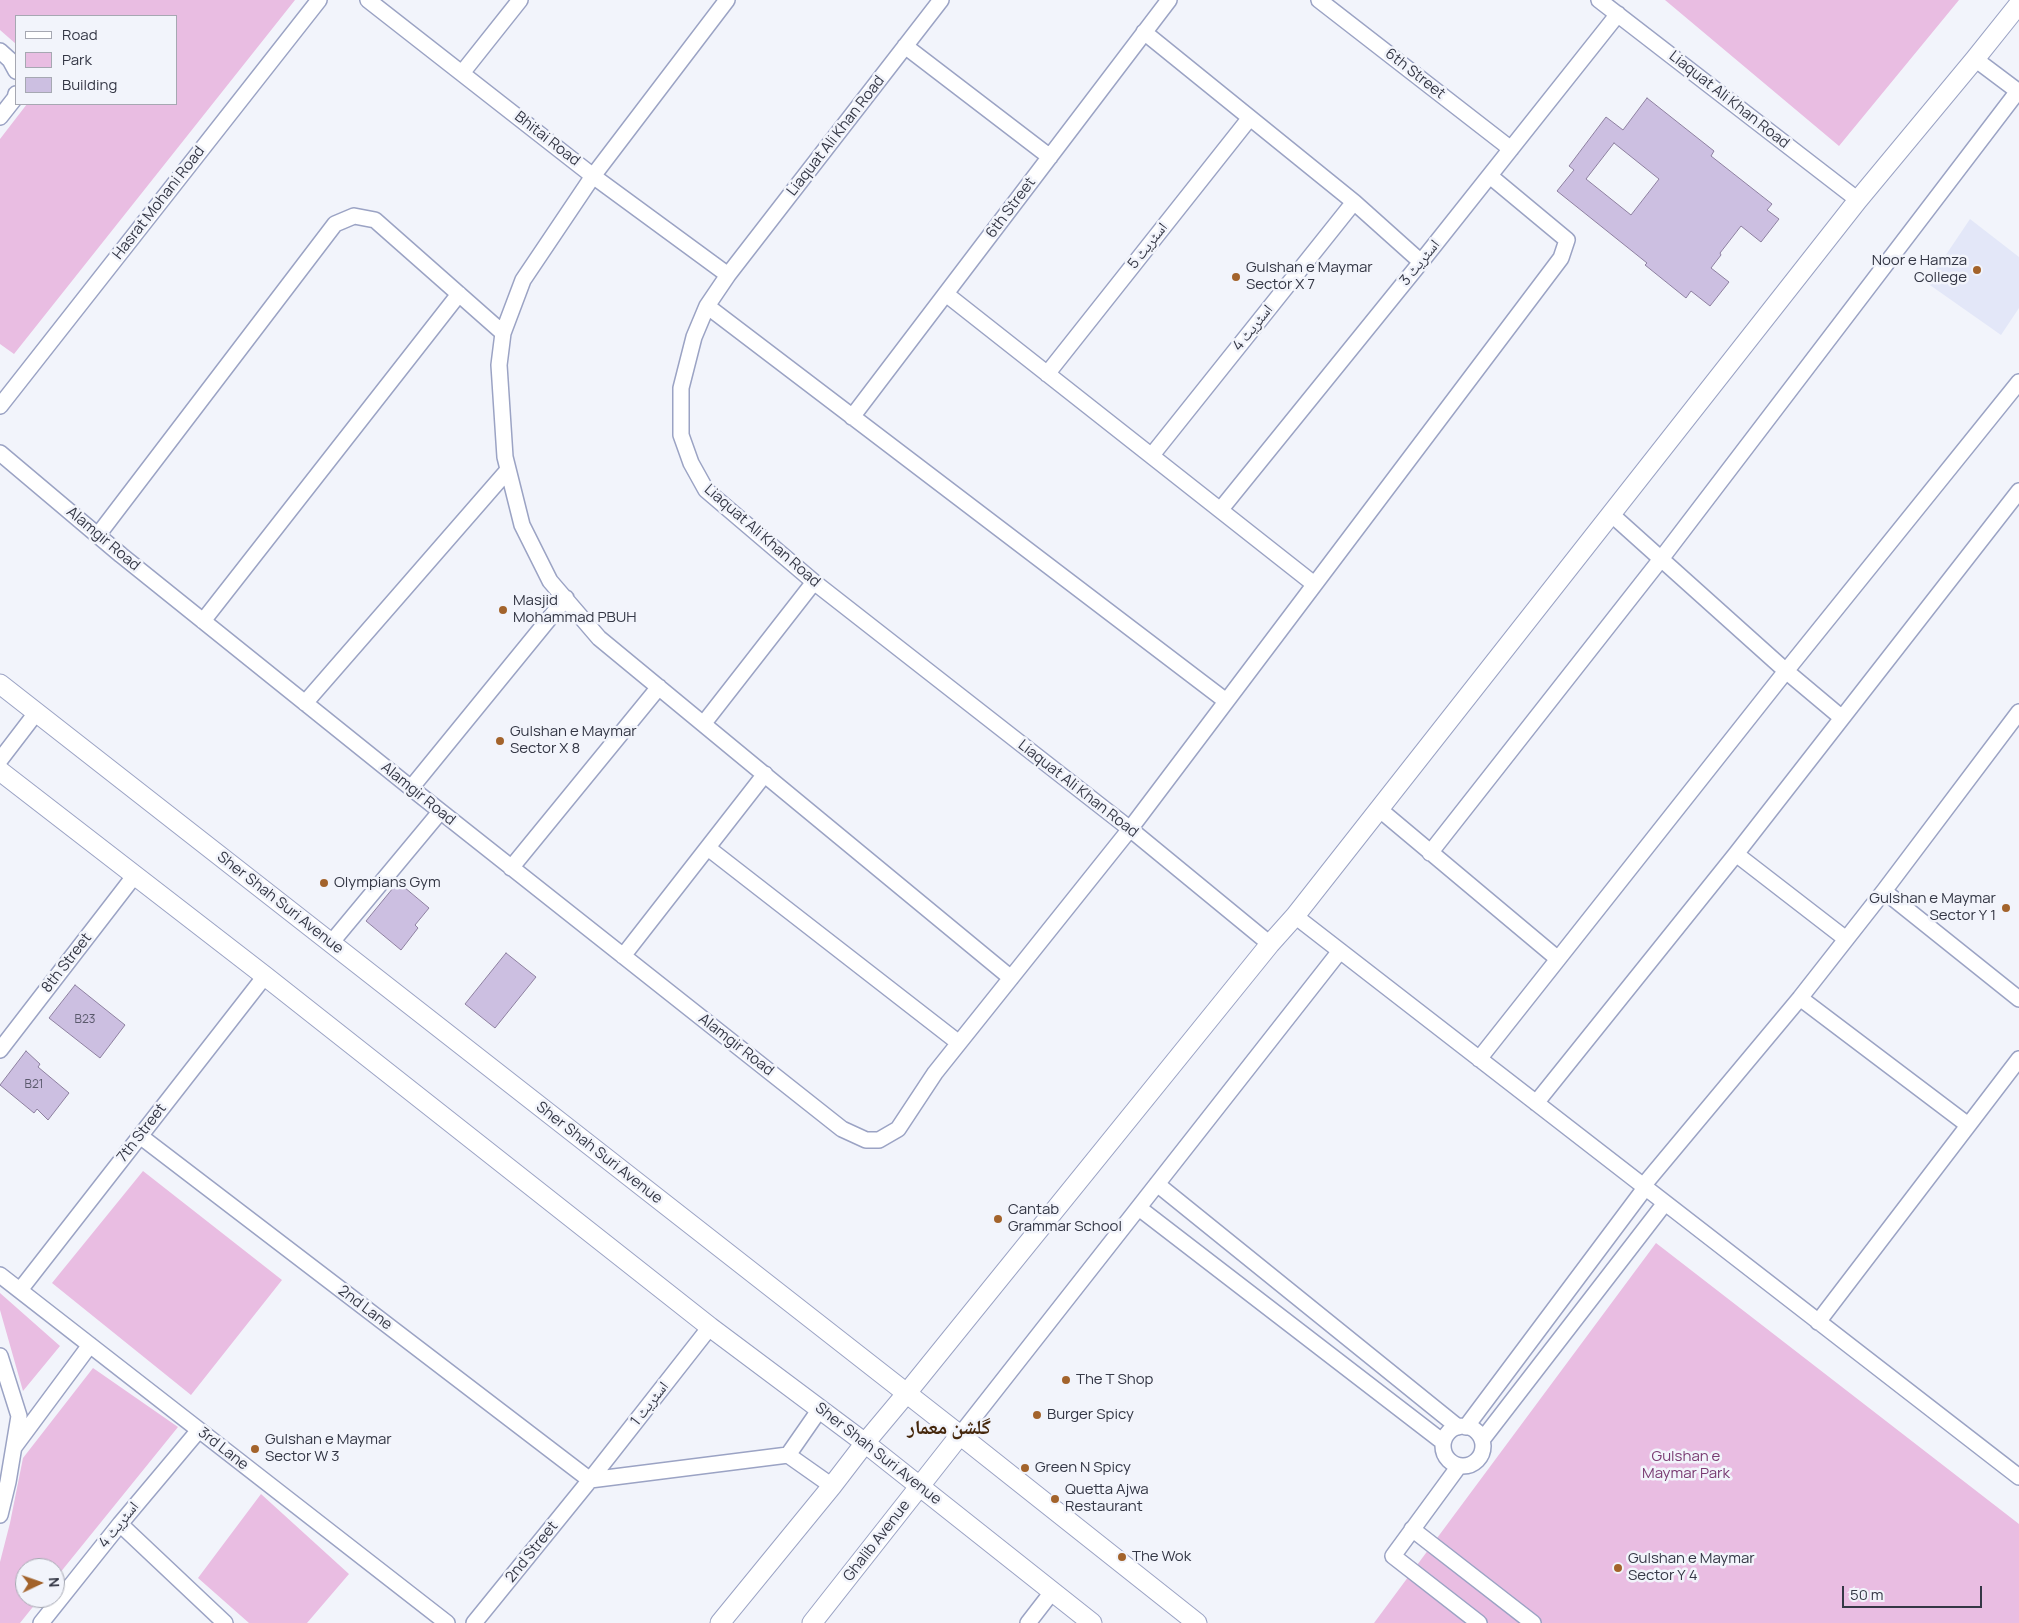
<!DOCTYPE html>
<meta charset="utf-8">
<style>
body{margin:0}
#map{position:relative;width:2019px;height:1623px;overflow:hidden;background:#f2f4fb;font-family:Manrope,sans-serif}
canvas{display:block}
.legend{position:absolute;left:15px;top:15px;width:162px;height:90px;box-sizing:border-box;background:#f2f4fb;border:1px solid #a6a8b2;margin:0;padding:6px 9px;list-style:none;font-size:15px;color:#343745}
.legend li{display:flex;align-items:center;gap:10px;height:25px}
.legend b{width:25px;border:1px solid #a6a8b2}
.north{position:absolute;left:15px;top:1558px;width:50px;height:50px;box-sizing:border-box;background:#f2f4fb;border:1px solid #a6a8b2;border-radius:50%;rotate:87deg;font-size:14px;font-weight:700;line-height:20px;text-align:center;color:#343745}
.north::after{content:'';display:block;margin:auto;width:18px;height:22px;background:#a3632b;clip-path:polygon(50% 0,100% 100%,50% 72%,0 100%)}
.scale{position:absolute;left:1842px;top:1586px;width:140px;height:22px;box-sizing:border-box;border:2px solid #343745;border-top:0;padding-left:6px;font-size:15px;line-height:18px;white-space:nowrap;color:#343745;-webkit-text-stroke:4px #f2f4fb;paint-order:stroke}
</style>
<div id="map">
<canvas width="2019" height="1623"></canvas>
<ul class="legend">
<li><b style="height:6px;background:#fff"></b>Road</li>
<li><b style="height:14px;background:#e9bde2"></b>Park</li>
<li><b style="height:14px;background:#ccbfe1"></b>Building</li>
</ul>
<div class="north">N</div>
<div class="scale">50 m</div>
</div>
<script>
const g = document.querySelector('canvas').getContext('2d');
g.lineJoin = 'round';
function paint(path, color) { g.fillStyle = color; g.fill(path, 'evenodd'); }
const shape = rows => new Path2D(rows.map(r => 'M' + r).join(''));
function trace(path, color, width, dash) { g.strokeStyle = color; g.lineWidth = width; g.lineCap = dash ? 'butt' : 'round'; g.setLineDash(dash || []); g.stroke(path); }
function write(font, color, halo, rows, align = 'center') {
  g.font = font + ' Manrope,"Noto Naskh Arabic",sans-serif'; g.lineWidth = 5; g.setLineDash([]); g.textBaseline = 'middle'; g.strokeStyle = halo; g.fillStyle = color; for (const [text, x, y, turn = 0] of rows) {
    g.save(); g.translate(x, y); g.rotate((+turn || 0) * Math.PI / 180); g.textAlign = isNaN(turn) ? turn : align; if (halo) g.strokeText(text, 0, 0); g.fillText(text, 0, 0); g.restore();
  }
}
paint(shape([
 [1970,219,2019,257,2019,308,2001,335,1927,283]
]), '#e3e7f8');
paint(shape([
 [0,0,295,0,14,354,0,344,0,139,27,104,176,104,176,16,16,16,16,44,0,30],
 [1665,0,1959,0,1839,146],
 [143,1171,282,1280,191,1395,52,1283],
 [1656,1243,2019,1524,2019,1623,1374,1623],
 [0,1293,60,1346,23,1391,0,1310],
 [93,1368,178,1427,55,1579,55,1568,25,1568,25,1598,40,1598,20,1623,0,1623,0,1562,10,1523,23,1458],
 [261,1494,349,1574,307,1623,249,1623,198,1578]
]), '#e9bde2');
const building = shape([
 [1647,98,1714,151,1711,156,1772,204,1767,210,1779,219,1761,242,1741,226,1720,253,1721,255,1711,268,1729,282,1710,306,1691,291,1686,298,1645,265,1647,263,1557,191,1574,170,1569,166,1606,117,1623,130,1647,98],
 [1614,143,1659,179,1631,215,1586,179,1614,143],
 [398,882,429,908,415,925,418,928,401,950,366,921,398,882],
 [506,953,536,977,495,1028,465,1004,506,953],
 [75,985,125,1025,100,1058,49,1018,75,985],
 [26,1051,40,1064,38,1067,69,1093,48,1120,37,1109,34,1113,0,1085,26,1051]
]);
paint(building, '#ccbfe1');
trace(building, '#8d80a0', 1);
const minor = shape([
 [368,0,593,176,728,275],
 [727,0,593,176,523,280,503,333,499,365,505,457,522,525,550,581,599,638,1011,978],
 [941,0,728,275,707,306,694,337,681,388,681,435,691,463,706,490,814,582,1130,829,1270,944],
 [1319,0,1511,149],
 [1599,0,1858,200],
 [1144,32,1354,202,1421,262],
 [905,46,1050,157],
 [0,51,10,60,16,71],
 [1975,59,2019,92],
 [462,73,520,0],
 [0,117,15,98,16,94],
 [946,294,1314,584],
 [707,306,1226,701],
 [1047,374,1249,119],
 [0,406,319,0],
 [852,417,1169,0],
 [0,453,121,555,411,788,842,1129,866,1140,879,1140,898,1129,935,1073,1130,829,1561,258,1567,240,1490,176],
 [1152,455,1354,202],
 [1221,509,1421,262,1618,14],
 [1611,514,1786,671,1842,718],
 [98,535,335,224,354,216,375,220,503,333],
 [203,621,459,294],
 [305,703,508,470],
 [704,723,814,582],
 [0,760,36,713],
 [411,788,566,598],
 [1379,809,1558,959],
 [708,848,959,1043],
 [1430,853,1661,559,2018,91],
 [1736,854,1846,939],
 [511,868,659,687],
 [1884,891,2019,999],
 [1295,916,2019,1477],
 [331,943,440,812],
 [623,956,765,774],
 [1800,998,1968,1125],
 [0,1050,135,875],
 [1479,1059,1786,671,2019,382],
 [1536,1103,1736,854,2019,491],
 [140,1136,590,1480],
 [1157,1184,1458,1427],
 [1643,1186,1800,998,1884,891,2019,712],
 [1139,1208,1443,1442],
 [0,1275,447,1623],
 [20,1290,265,976],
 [1818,1322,2019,1059],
 [0,1356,19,1416,8,1482,0,1515],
 '1443 1446a20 20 0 1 1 40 0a20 20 0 1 1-40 0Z',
 [1466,1427,1645,1188],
 [960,1435,1340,951],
 [1482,1440,1665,1203],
 [15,1446,90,1345],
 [788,1455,820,1409],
 [1459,1466,1393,1556,1479,1623],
 [590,1480,788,1455,832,1486],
 [120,1524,225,1623],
 [1412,1529,1533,1623],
 [41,1623,120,1524,199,1430],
 [474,1623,590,1480,710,1327],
 [1028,1623,1052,1592]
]);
const tertiary = shape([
 [0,684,960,1435,1197,1623],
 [0,771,265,976,710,1327,865,1443,1092,1623],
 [720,1623,832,1486,865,1443,906,1394,1270,944,1295,916,1858,200,1975,59,2019,4],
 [812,1623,960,1435]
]);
trace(minor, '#9ba3c4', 18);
trace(tertiary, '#9ba3c4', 21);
trace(minor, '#fff', 15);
trace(tertiary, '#fff', 19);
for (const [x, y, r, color] of [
 [1977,270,5,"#a3632b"],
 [1236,277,5,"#a3632b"],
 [503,610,5,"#a3632b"],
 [500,741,5,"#a3632b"],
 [324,883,5,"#a3632b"],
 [2006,908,5,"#a3632b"],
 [998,1219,5,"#a3632b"],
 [1066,1380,5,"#a3632b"],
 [1037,1415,5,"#a3632b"],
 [255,1449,5,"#a3632b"],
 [1025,1468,5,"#a3632b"],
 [1055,1499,5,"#a3632b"],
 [1122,1557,5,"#a3632b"],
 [1618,1568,5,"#a3632b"]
]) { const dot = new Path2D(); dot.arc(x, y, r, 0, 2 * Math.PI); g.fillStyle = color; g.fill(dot); trace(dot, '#f2f4fb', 2); }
write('12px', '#5a596c', null, [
 ["B23",85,1020],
 ["B21",34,1085]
]);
write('15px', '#343745', '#f2f4fb', [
 ["6th Street",1415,74,38],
 ["Liaquat Ali Khan Road",1729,100,38],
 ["Liaquat Ali Khan Road",836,136,-52],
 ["Bhitai Road",547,139,38],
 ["Hasrat Mohani Road",159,203,-52],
 ["6th Street",1011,208,-53],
 ["اسٹریٹ 5",1148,246,-52],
 ["اسٹریٹ 3",1420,263,-51],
 ["اسٹریٹ 4",1253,328,-51],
 ["Liaquat Ali Khan Road",762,536,41],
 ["Alamgir Road",103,539,40],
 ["Liaquat Ali Khan Road",1078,789,38],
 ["Alamgir Road",418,794,39],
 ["Sher Shah Suri Avenue",280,903,38],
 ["8th Street",67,963,-52],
 ["Alamgir Road",736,1045,38],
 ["7th Street",142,1133,-52],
 ["Sher Shah Suri Avenue",599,1153,38],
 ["2nd Lane",365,1308,37],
 ["اسٹریٹ 1",650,1404,-52],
 ["3rd Lane",223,1449,38],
 ["Sher Shah Suri Avenue",878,1454,38],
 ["اسٹریٹ 4",119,1525,-51],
 ["Ghalib Avenue",877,1541,-52],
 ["2nd Street",532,1552,-51]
]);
write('15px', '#343745', '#f2f4fb', [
 ["Noor e Hamza",1967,261,"right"],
 ["College",1967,278,"right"],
 ["Gulshan e Maymar",1246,268],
 ["Sector X 7",1246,285],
 ["Masjid",513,601],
 ["Mohammad PBUH",513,618],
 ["Gulshan e Maymar",510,732],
 ["Sector X 8",510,749],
 ["Olympians Gym",334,883],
 ["Gulshan e Maymar",1996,899,"right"],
 ["Sector Y 1",1996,916,"right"],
 ["Cantab",1008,1210],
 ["Grammar School",1008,1227],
 ["The T Shop",1076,1380],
 ["Burger Spicy",1047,1415],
 ["Gulshan e Maymar",265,1440],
 ["Sector W 3",265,1457],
 ["Green N Spicy",1035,1468],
 ["Quetta Ajwa",1065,1490],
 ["Restaurant",1065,1507],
 ["The Wok",1132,1557],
 ["Gulshan e Maymar",1628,1559],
 ["Sector Y 4",1628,1576]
], 'left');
write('15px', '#793b72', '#f2f4fb', [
 ["Gulshan e",1686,1457],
 ["Maymar Park",1686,1474]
]);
write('bold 20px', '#45270c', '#f2f4fb', [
 ["گلشن معمار",949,1428]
]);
</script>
